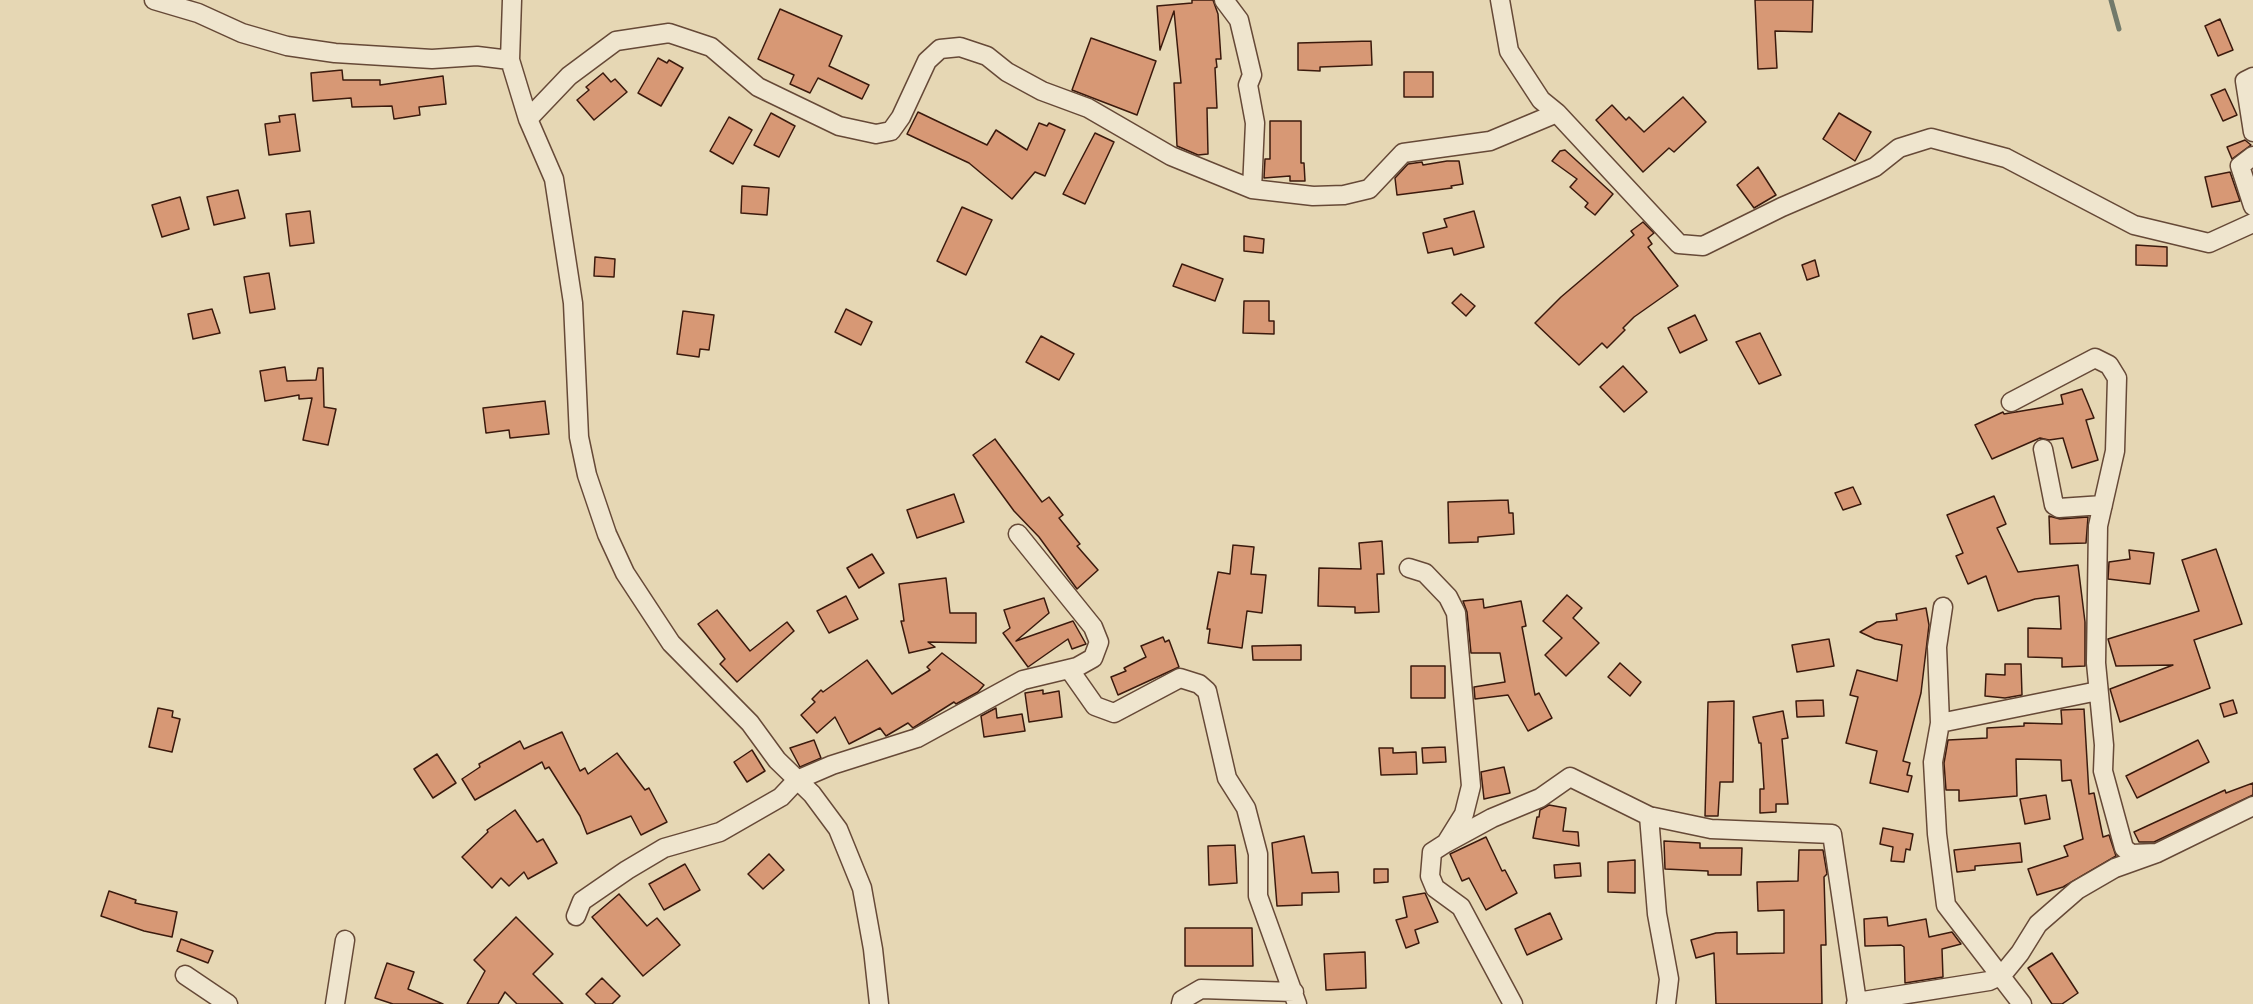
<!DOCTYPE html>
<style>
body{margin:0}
canvas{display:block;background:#e6d7b4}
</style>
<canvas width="2253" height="1004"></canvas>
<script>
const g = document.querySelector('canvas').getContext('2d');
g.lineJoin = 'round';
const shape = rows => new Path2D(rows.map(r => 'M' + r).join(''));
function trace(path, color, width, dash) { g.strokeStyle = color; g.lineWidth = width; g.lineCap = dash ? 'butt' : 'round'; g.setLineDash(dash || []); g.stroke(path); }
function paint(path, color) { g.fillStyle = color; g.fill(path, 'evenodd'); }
trace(shape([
 [2111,0,2119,29]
]), '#727a6b', 5);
const building = shape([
 [1192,0,1213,0,1218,14,1221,59,1216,59,1217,67,1215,68,1217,108,1207,108,1208,154,1198,155,1177,146,1174,83,1181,83,1174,11,1160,50,1157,6,1192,3,1192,0],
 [1755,0,1813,0,1812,32,1775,31,1777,68,1758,69,1755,0],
 [780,9,842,36,829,66,869,85,862,99,818,78,810,93,790,84,794,75,758,59,780,9],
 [2220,19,2233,50,2218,56,2205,26,2220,19],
 [1091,38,1156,61,1137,115,1072,90,1091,38],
 [1371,41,1372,65,1320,67,1320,71,1298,70,1298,43,1371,41],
 [658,58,667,63,669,60,683,68,661,106,638,93,658,58],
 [342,70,343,80,380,80,380,85,443,76,446,104,419,107,420,115,394,119,392,106,352,107,351,98,313,101,311,73,342,70],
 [1404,72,1433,72,1433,97,1404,97,1404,72],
 [603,73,611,82,615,79,627,92,594,120,577,100,589,90,586,87,603,73],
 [2225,89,2237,115,2223,121,2211,95,2225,89],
 [1683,97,1706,122,1674,152,1669,148,1643,172,1596,120,1612,105,1626,120,1629,117,1644,132,1683,97],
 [918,112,987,145,996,130,1027,150,1039,123,1047,126,1049,123,1065,130,1045,176,1035,172,1012,199,969,163,907,134,918,112],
 [771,113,795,126,779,157,754,145,771,113],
 [1839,113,1871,132,1855,161,1823,139,1839,113],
 [295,114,300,151,269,155,265,124,280,122,279,116,295,114],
 [729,117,752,130,733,164,710,151,729,117],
 [1270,121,1301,121,1301,163,1304,163,1305,181,1290,181,1290,176,1264,178,1265,159,1270,159,1270,121],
 [1095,133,1114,142,1085,204,1063,194,1095,133],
 [2245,140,2251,145,2232,159,2227,147,2245,140],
 [1565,150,1613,194,1595,215,1585,207,1588,203,1570,187,1577,179,1552,161,1560,151,1565,150],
 [1447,161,1459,161,1463,184,1451,186,1452,188,1397,195,1395,178,1408,164,1422,162,1423,165,1447,161],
 [1758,167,1776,195,1754,208,1737,185,1758,167],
 [2230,172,2240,201,2212,207,2205,177,2230,172],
 [742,186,769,188,767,215,741,213,742,186],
 [238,190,245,218,214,225,207,197,238,190],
 [180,197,189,229,162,237,152,205,180,197],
 [962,207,992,220,966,275,937,261,962,207],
 [310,211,314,243,290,246,286,214,310,211],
 [1474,211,1484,247,1454,255,1452,248,1428,253,1423,233,1447,227,1444,219,1474,211],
 [1643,222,1654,233,1648,238,1652,244,1648,247,1678,286,1634,317,1623,328,1625,330,1607,348,1602,343,1579,365,1535,323,1561,297,1634,235,1631,231,1643,222],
 [1244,236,1264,239,1263,253,1244,251,1244,236],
 [2136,245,2167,247,2167,266,2136,265,2136,245],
 [595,257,615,259,614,277,594,276,595,257],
 [1815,260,1819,276,1807,280,1802,265,1815,260],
 [1182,264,1223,279,1215,301,1173,286,1182,264],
 [269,273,275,309,250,313,244,277,269,273],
 [1461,294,1475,306,1466,316,1452,303,1461,294],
 [1244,301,1269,301,1269,321,1274,321,1274,334,1243,333,1244,301],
 [212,309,220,333,193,339,188,314,212,309],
 [846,309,872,322,861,345,835,332,846,309],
 [683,311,714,315,709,350,700,349,699,357,677,354,683,311],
 [1695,315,1707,340,1680,353,1668,328,1695,315],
 [1760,333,1781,375,1759,384,1736,342,1760,333],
 [1041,336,1074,354,1059,380,1026,362,1041,336],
 [1623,366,1647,392,1624,412,1600,387,1623,366],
 [285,367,287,381,316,380,318,368,323,368,324,407,336,409,328,445,303,440,312,398,299,399,299,395,265,401,260,371,285,367],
 [2082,389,2094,418,2086,420,2098,460,2072,468,2063,438,2049,440,2040,438,1992,459,1975,425,2003,412,2004,414,2063,404,2061,395,2082,389],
 [545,401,549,434,510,438,509,430,486,433,483,408,545,401],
 [995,439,1042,502,1049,497,1063,515,1059,518,1080,544,1077,546,1098,570,1077,589,1039,537,1014,511,973,455,995,439],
 [1853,487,1861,504,1843,510,1835,493,1853,487],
 [954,494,964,522,917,538,907,510,954,494],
 [1994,496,2006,524,1997,528,2018,572,2078,565,2085,622,2085,666,2062,667,2062,658,2028,657,2028,628,2061,629,2059,596,2035,599,1998,611,1986,576,1968,584,1956,556,1963,553,1947,515,1994,496],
 [1508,500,1509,513,1513,513,1514,534,1478,537,1478,542,1449,543,1448,502,1508,500],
 [2049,516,2060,519,2088,517,2086,543,2050,544,2049,516],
 [1382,541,1384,574,1377,574,1379,612,1355,613,1355,607,1318,606,1319,568,1361,569,1359,543,1382,541],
 [1233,545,1254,547,1251,574,1266,575,1262,613,1247,611,1242,648,1208,643,1210,629,1207,629,1218,572,1230,574,1233,545],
 [2216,549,2242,624,2194,640,2210,688,2120,722,2110,689,2173,665,2116,666,2108,639,2199,611,2182,560,2216,549],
 [2129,550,2154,553,2150,584,2108,579,2109,562,2130,559,2129,550],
 [872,554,884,573,859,588,847,568,872,554],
 [946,578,950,613,976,613,976,643,928,642,935,647,909,653,901,621,904,621,899,584,946,578],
 [1567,595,1582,608,1573,618,1599,643,1566,676,1545,655,1562,638,1543,621,1567,595],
 [846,596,858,619,829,633,817,611,846,596],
 [1044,598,1049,613,1016,641,1073,621,1086,644,1072,649,1068,639,1028,667,1003,633,1010,628,1004,610,1044,598],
 [1483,599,1484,608,1521,601,1526,626,1522,627,1535,695,1539,693,1552,718,1528,731,1508,695,1475,699,1474,687,1505,682,1500,653,1471,653,1467,612,1463,601,1483,599],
 [1926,608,1929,625,1921,693,1903,761,1910,763,1907,775,1912,776,1908,792,1870,783,1877,751,1846,743,1858,697,1850,695,1857,670,1897,681,1902,645,1875,639,1860,632,1877,622,1897,620,1896,614,1926,608],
 [717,610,750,651,787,622,794,631,737,682,720,664,725,659,698,624,717,610],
 [1163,637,1165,642,1169,640,1179,667,1118,695,1111,677,1126,671,1124,668,1146,657,1141,646,1163,637],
 [1829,639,1834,666,1797,672,1792,645,1829,639],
 [1301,645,1301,660,1253,660,1252,646,1301,645],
 [942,653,984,685,978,692,956,704,954,702,913,728,908,723,886,736,880,728,849,744,835,717,817,733,801,715,815,702,812,699,821,690,823,692,867,660,892,694,930,670,927,667,942,653],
 [1620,663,1641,682,1630,696,1608,677,1620,663],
 [2005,664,2021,664,2022,695,2005,698,1985,696,1986,674,2005,675,2005,664],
 [1411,666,1445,666,1445,698,1411,698,1411,666],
 [1043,690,1043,694,1059,691,1062,717,1029,722,1025,693,1043,690],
 [1823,700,1824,716,1797,717,1796,701,1823,700],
 [2233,700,2237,713,2224,717,2220,704,2233,700],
 [1734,701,1733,782,1720,782,1718,816,1705,816,1708,702,1734,701],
 [158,708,173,711,172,717,180,719,172,752,149,747,158,708],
 [996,708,997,718,1022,714,1025,731,984,737,981,716,996,708],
 [2084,709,2089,794,2094,793,2103,837,2109,835,2116,856,2063,887,2037,895,2028,869,2068,856,2064,846,2083,839,2071,780,2062,781,2061,760,2016,759,2017,796,1959,801,1959,790,1946,790,1944,763,1948,740,1987,738,1987,728,2024,726,2024,723,2062,724,2061,710,2084,709],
 [1783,711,1788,738,1782,739,1788,804,1776,804,1776,812,1760,813,1760,789,1764,789,1761,743,1759,743,1753,717,1783,711],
 [562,732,580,771,585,768,588,774,617,753,645,790,649,788,667,822,641,835,631,816,587,834,580,816,549,767,545,769,542,762,475,800,462,779,480,767,479,764,520,741,524,749,562,732],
 [814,740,821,758,800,767,790,748,814,740],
 [2198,740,2209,762,2137,798,2126,776,2198,740],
 [1445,747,1446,762,1423,763,1422,748,1445,747],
 [1379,748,1393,748,1393,753,1416,752,1417,774,1381,775,1379,748],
 [752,750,765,771,747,782,734,762,752,750],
 [437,754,456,783,433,798,414,769,437,754],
 [1504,767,1510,793,1484,799,1481,772,1504,767],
 [2253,783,2253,795,2154,842,2139,842,2134,832,2225,790,2226,793,2253,783],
 [2046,795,2050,819,2025,824,2020,799,2046,795],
 [1549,805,1566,808,1563,831,1578,832,1579,846,1533,838,1537,817,1539,817,1540,810,1549,805],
 [515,810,537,842,543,839,557,863,528,879,524,872,509,886,501,878,492,888,462,857,488,832,487,830,515,810],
 [1883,828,1913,834,1910,850,1906,849,1904,862,1891,861,1893,847,1880,844,1883,828],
 [1304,836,1312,873,1338,872,1339,892,1302,893,1302,905,1277,906,1272,843,1304,836],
 [1486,837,1502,871,1505,870,1517,893,1486,910,1469,878,1462,881,1450,854,1486,837],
 [1664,841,1700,843,1700,848,1742,848,1741,875,1708,875,1708,871,1665,869,1664,841],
 [2020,843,2022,862,1975,866,1975,870,1957,872,1954,850,2020,843],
 [1235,845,1237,883,1209,885,1208,846,1235,845],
 [1799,850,1823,850,1827,874,1824,877,1826,945,1821,945,1822,1004,1716,1004,1714,953,1696,958,1691,940,1716,933,1737,932,1737,954,1784,953,1784,910,1758,911,1757,882,1798,881,1799,850],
 [769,854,784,870,763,889,748,874,769,854],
 [1635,860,1635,893,1608,892,1608,862,1635,860],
 [1580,863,1581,876,1555,878,1554,865,1580,863],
 [685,864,700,890,664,910,649,884,685,864],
 [1374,869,1388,869,1388,882,1374,883,1374,869],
 [109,891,136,900,135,903,177,912,172,937,144,931,101,916,109,891],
 [1425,893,1438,922,1415,930,1419,943,1406,948,1396,920,1407,917,1403,897,1425,893],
 [619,894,647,926,657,918,680,945,643,976,592,917,619,894],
 [1550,913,1562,939,1527,955,1515,929,1550,913],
 [516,917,553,954,533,974,563,1004,517,1004,505,992,498,1004,467,1004,485,971,474,960,516,917],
 [1887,917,1888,926,1926,919,1929,937,1952,932,1961,944,1942,949,1943,977,1905,983,1904,947,1901,945,1865,946,1864,919,1887,917],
 [1185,928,1252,928,1253,966,1185,966,1185,928],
 [181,939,213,951,208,963,177,951,181,939],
 [1365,952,1366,988,1326,990,1324,954,1365,952],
 [2052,953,2078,993,2062,1004,2052,1004,2028,968,2052,953],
 [387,963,414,972,408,989,443,1004,393,1004,375,998,387,963],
 [602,978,620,996,612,1004,596,1004,586,994,602,978]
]);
paint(building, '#d79875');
trace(building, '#3b1a0d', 1.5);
const street = shape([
 [154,0,198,13,242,33,287,46,335,53,432,59,477,56,510,60],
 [512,0,510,60,528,119,554,179,573,303,579,437,587,475,607,534,625,573,671,643,750,723,777,760,812,794,838,829,862,888,873,949,879,1004],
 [1224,0,1239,20,1252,75,1248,85,1255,123,1252,189],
 [1500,0,1509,51,1541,100,1557,113],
 [2253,77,2245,81,2253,132],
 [528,119,569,76,616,41,669,33,711,47,758,87,839,126,876,134,891,131,901,117,927,61,940,49,960,47,987,56,1007,72,1042,91,1088,108,1171,156,1252,189,1313,196,1344,195,1369,189,1403,153,1490,141,1557,113,1679,244,1703,246,1782,207,1875,167,1899,148,1931,138,2006,158,2134,225,2209,243,2253,223],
 [2253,156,2240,166,2253,206],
 [2011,402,2095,358,2109,365,2117,378,2115,451,2098,526,2096,663,2104,745,2103,771,2124,848,2131,854,2157,853],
 [2043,449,2054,505,2059,508,2103,505],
 [1409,568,1425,573,1448,597,1456,613,1471,786,1464,814,1446,843,1432,852,1430,876,1435,888,1461,907,1513,1004],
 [1943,607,1937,647,1940,723,2098,691],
 [1069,669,1095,706,1114,713,1180,678,1199,684,1207,691,1227,778,1246,808,1258,854,1258,896,1297,1004],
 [1940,723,1933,762,1937,834,1946,905,2022,1004],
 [1649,816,1657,914,1669,979,1666,1004],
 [1446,843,1492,818,1540,798,1570,777,1649,816,1711,829,1832,834,1857,1002],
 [576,916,582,901,627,870,664,848,720,832,781,797,797,780,832,765,917,738,1023,680,1077,667,1093,658,1099,642,1093,627,1018,534],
 [185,975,228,1004],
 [335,1004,345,940],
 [1181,1004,1182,1000,1201,989,1294,992],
 [1856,1004,1857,1002,1989,981,2002,975,2020,953,2038,924,2077,890,2115,868,2157,853,2253,806]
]);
trace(street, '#664937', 21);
trace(street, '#efe5ce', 18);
</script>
